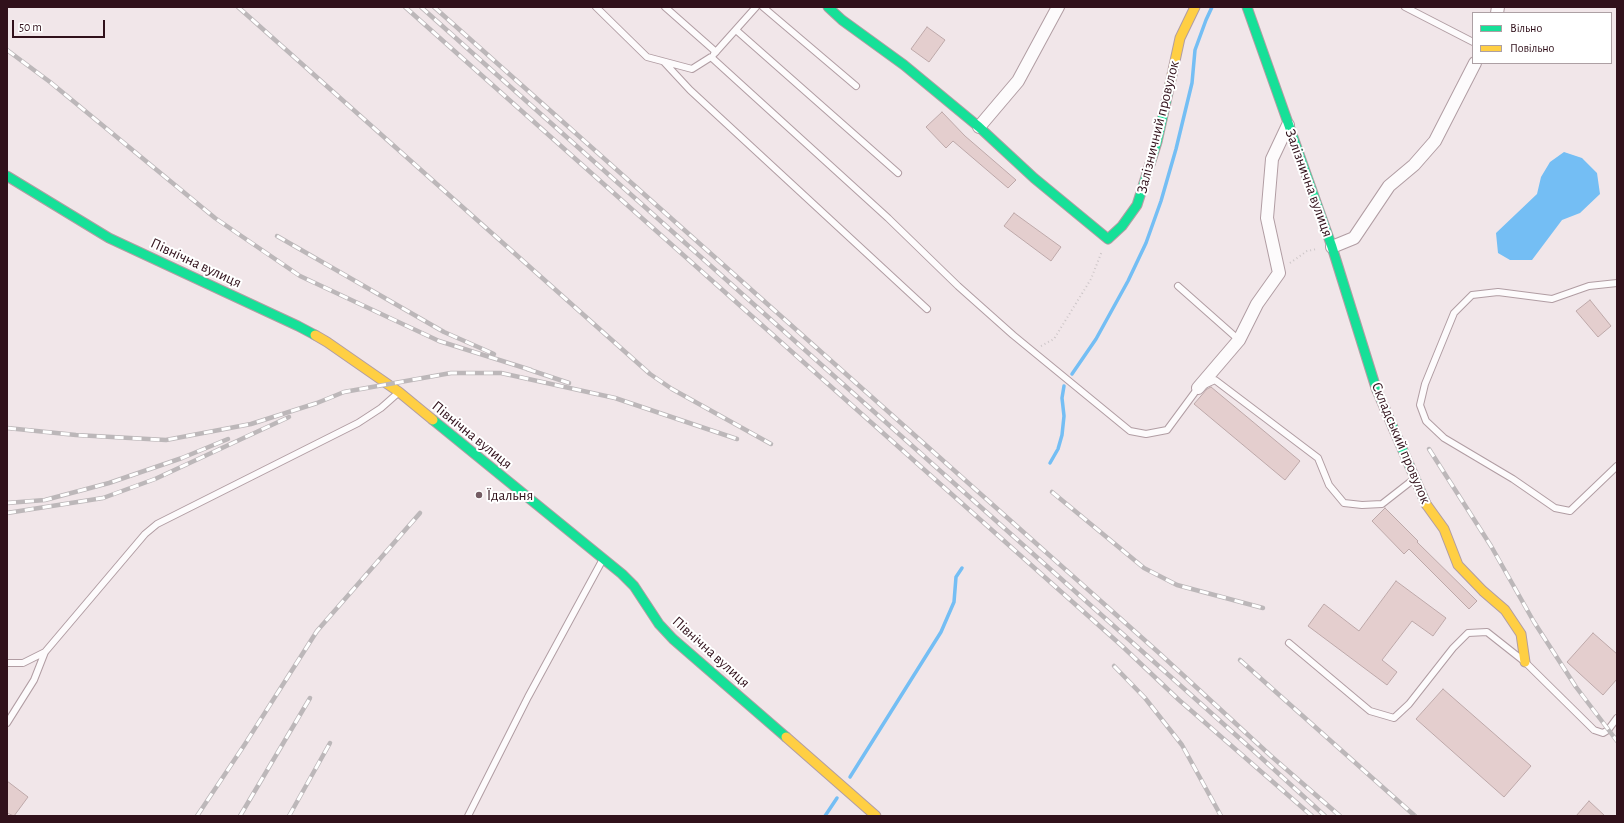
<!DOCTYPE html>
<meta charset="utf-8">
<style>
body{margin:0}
#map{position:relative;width:1624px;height:823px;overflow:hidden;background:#f1e6e9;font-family:"Alegreya Sans",sans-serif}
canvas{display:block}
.frame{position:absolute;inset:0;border:8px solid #31111b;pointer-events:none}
.legend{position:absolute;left:1472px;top:12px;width:140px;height:52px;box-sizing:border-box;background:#fff;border:1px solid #ada0a4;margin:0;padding:5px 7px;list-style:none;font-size:12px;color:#31111b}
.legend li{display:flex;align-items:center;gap:8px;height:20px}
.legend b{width:20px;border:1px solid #ada0a4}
.scale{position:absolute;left:12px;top:20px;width:93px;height:18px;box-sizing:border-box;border:2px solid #31111b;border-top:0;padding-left:5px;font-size:12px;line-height:14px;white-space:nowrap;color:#31111b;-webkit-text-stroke:3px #fff;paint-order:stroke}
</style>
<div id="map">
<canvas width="1624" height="823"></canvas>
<div class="frame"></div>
<ul class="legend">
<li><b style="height:5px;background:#16e098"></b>Вільно</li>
<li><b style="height:5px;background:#ffcf43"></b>Повільно</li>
</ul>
<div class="scale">50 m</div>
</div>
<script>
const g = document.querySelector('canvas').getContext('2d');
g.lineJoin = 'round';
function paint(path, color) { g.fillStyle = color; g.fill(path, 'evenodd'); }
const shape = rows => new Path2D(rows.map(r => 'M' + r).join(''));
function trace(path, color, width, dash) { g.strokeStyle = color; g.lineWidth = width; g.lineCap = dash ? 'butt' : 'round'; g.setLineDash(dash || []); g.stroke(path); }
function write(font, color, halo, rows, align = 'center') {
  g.font = font + ' "Alegreya Sans",sans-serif'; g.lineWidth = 4; g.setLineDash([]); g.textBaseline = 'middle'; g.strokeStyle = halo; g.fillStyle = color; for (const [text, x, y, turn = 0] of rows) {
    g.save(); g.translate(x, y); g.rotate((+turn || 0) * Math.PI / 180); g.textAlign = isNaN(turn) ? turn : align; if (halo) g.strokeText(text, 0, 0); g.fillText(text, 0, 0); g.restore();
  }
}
paint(shape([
 [1564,152,1582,158,1597,173,1600,194,1580,213,1562,220,1532,260,1510,260,1498,253,1496,233,1537,194,1541,177,1550,162]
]), '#74bef4');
trace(shape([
 [1072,374,1096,339,1128,281,1146,243,1161,201,1176,149,1192,83,1195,50,1206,20,1212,7],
 [1050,463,1058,449,1062,435,1064,416,1062,398,1064,386],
 [850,777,941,632,954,602,956,577,962,568],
 [825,816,837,798]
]), '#74bef4', 3.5);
const building = shape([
 [927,27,945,40,929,62,911,49,927,27],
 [942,112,965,136,1016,180,1008,188,953,141,946,148,926,127,942,112],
 [1014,213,1061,247,1051,261,1004,226,1014,213],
 [1590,300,1611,326,1598,337,1576,311,1590,300],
 [1211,387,1300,461,1285,480,1194,404,1207,389,1211,387],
 [1385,508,1418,541,1417,542,1477,601,1469,609,1409,549,1404,554,1372,521,1385,508],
 [1396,581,1446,618,1433,636,1412,621,1382,660,1397,672,1387,685,1308,626,1324,604,1359,631,1396,581],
 [1593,633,1617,654,1617,679,1603,695,1567,662,1593,633],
 [1443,689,1531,766,1504,797,1416,719,1443,689],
 [7,781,28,797,14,816,7,813,7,781],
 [1589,801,1605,816,1576,816,1589,801]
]);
paint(building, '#e4cece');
trace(building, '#bda8a9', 1);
const lane = shape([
 [596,7,647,57,692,69,711,57,888,218,958,286,1013,335,1130,431,1146,434,1167,430,1198,388,1215,380,1318,458,1329,485,1344,503,1362,505,1382,504,1414,479],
 [665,7,716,52],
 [763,7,856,86],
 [1405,7,1473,42],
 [736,30,898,173],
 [714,54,756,7],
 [664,62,690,90,927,309],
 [1617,283,1589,286,1552,299,1498,292,1472,295,1454,313,1425,384,1420,405,1426,421,1444,438,1513,479,1555,508,1570,511,1617,466],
 [1178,286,1239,340],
 [1289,643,1370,711,1394,718,1409,704,1453,648,1468,633,1487,632,1525,662,1594,730,1603,733,1608,730,1617,718],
 [7,663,23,663,45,652],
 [7,723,34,680,45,652,145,534,157,524,358,423,381,408,398,393],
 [468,816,528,697,603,559]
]);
const street = shape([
 [1497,13,1498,7],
 [979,127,1018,81,1058,7],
 [1332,247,1354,238,1389,186,1414,165,1435,141,1475,63],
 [1198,388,1239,340,1257,304,1279,273,1267,218,1272,159,1288,125]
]);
const fast = shape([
 [828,7,842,20,904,65,979,127,1034,178,1108,239,1122,226,1137,205,1157,142,1170,84],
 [1247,7,1332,247,1376,388,1426,504],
 [7,176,109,238,298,326,315,335],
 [433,420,622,574,634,586,659,624,673,639,786,737]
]);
const slow = shape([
 [1170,84,1180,38,1195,7],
 [315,335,327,342,399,392,433,420],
 [1426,504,1444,529,1458,565,1483,591,1505,610,1521,634,1525,662],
 [786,737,876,816]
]);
trace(lane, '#b19da3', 8);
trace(street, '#b19da3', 14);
trace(fast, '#b19da3', 11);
trace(slow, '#b19da3', 11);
trace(shape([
 [1290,263,1307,251,1317,249],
 [1041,346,1054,339,1091,279,1102,251]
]), '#cdc6c8', 2, [1, 3]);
trace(lane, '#fdfbfc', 6);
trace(street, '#fdfbfc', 12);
trace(fast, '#16e098', 9);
trace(slow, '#ffcf43', 9);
const rail = shape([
 [238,7,650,374,672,389,771,444],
 [405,7,1122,646,1179,700,1312,816],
 [421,7,1256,753,1325,816],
 [434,7,1158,652,1271,756,1340,816],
 [7,50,50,82,215,218,300,276,439,341,531,370],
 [277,236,444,332,494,354],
 [527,369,569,383],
 [7,428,76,435,166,440,251,424,317,403,344,392,451,373,501,373,615,398,737,439],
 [1429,449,1491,546,1534,622,1576,687,1617,741],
 [1052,492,1144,568,1177,585,1263,608],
 [7,503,45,500,109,483,182,458,228,439],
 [7,513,103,498,155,479,289,417],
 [1240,660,1415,816],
 [1114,666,1145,698,1182,745,1221,816],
 [197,816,245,744,317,631,420,513],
 [240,816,310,698],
 [289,816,330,743]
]);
trace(rail, '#bcb7b9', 4.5);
trace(rail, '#fff', 3, [9]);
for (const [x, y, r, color] of [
 [479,495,4,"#745c63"]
]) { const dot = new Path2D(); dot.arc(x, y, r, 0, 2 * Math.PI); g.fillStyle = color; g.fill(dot); trace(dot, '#fff', 1.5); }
write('15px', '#31111b', '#fff', [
 ["Залізничний провулок",1158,127,-76],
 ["Залізнична вулиця",1309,183,70],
 ["Північна вулиця",196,263,25],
 ["Північна вулиця",472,435,39],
 ["Складський провулок",1401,443,67],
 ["Північна вулиця",711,652,42]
]);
write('15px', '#31111b', '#fff', [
 ["Їдальня",487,495]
], 'left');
</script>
